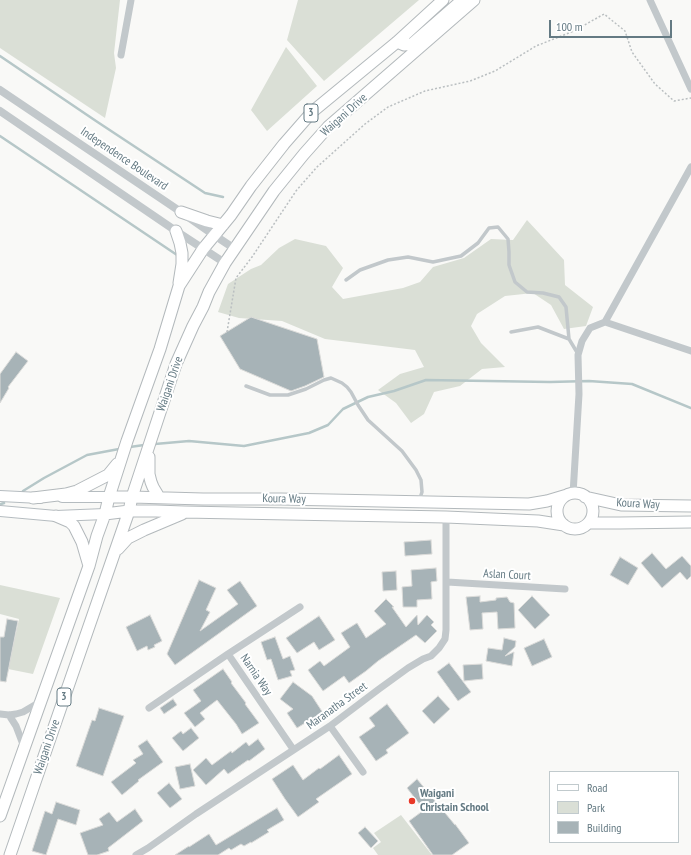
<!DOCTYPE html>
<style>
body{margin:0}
#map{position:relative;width:691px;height:855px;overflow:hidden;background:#f9f9f7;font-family:"PT Sans Narrow",sans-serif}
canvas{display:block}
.legend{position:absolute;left:549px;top:771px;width:130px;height:72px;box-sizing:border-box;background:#fff;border:1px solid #c1cacd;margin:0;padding:5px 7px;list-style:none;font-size:12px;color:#647a83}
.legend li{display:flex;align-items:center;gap:8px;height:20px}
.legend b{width:20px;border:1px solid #c1cacd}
.scale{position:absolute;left:549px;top:20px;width:123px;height:18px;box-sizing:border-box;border:2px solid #647a83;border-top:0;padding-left:5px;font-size:12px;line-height:14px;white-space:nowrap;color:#647a83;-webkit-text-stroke:3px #fff;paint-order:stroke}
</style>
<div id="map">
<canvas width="691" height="855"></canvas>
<ul class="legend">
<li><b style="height:5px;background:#fff"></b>Road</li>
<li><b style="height:11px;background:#dadfd6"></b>Park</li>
<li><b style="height:11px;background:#a7b3b7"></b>Building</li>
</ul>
<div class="scale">100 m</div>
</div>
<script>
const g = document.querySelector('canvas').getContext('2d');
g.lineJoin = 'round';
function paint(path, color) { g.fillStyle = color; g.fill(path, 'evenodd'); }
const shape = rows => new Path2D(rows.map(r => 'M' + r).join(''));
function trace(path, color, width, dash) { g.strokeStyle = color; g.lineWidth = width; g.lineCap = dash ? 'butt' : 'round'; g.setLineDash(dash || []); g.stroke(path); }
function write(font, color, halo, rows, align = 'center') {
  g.font = font + ' "PT Sans Narrow",sans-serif'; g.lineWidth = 4; g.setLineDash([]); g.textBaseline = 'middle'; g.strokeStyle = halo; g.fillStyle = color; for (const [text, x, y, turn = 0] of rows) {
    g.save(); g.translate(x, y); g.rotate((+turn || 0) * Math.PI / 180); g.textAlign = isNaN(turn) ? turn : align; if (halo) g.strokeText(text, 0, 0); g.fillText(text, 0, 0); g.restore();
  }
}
paint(shape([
 [0,0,120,0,114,53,116,68,105,118,0,48],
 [298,0,419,0,324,81,287,40],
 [286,47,317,86,267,131,251,110],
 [527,220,564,260,565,285,593,307,586,326,564,329,551,305,533,293,505,296,477,314,471,326,481,343,505,367,482,369,460,386,434,392,424,414,411,423,396,403,378,390,400,374,424,367,415,350,325,339,282,321,239,318,218,312,228,284,251,269,261,265,279,248,295,239,326,246,343,268,332,287,343,299,403,288,420,282,433,267,464,258,491,239,513,240],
 [0,585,60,598,33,674,8,669,19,619,0,614],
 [401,815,432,855,378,855,373,848,381,842,374,833]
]), '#dadfd6');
trace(shape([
 [0,56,96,121,205,193,223,197],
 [0,136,177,255],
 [155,444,189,441,244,446,309,433,328,425,343,409,368,397,394,391,426,380,550,382,589,381,632,384,691,408],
 [130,447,144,445],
 [23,491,44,478,87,455,119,449],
 [1,504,4,503]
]), '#b6c7c8', 2.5);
const building = shape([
 [251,317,317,339,324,377,305,386,291,391,240,369,220,336,251,317],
 [16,352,28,361,8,387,9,388,0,403,0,374,16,352],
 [431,540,432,554,405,556,404,542,431,540],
 [652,553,666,569,682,556,691,566,691,576,687,580,680,572,662,588,641,563,652,553],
 [620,557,638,568,628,585,610,575,620,557],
 [436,568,437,581,431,582,432,599,417,600,417,607,403,607,402,587,412,586,411,570,436,568],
 [396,571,397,590,383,591,382,572,396,571],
 [199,580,216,588,206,610,210,612,200,631,238,604,227,590,240,581,257,606,175,665,167,654,199,580],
 [480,596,480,602,496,600,496,598,507,597,510,602,514,603,515,628,498,629,497,612,482,613,483,629,470,630,466,597,480,596],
 [532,596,550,615,535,629,518,610,532,596],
 [386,599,394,607,392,607,406,627,417,615,418,625,427,615,434,622,431,625,437,631,425,643,416,635,378,661,366,671,349,683,344,676,323,691,308,670,320,661,324,666,350,647,341,633,357,623,366,638,386,624,374,611,386,599],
 [150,615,162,641,154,645,155,647,148,650,147,646,137,651,126,627,150,615],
 [319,616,335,640,319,650,314,642,297,653,286,638,319,616],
 [7,619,18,621,6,682,0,681,0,637,4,637,7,619],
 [275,637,283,659,290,656,295,670,290,671,292,676,278,680,271,659,267,660,261,642,275,637],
 [504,638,516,641,515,647,505,656,514,652,512,666,486,661,488,648,502,650,504,638],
 [544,639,552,657,532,666,524,648,544,639],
 [449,663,471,692,458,701,437,672,449,663],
 [482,664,483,679,464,681,463,665,482,664],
 [223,669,232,682,231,683,246,703,245,704,259,723,242,734,236,724,217,700,200,713,205,719,195,727,184,713,201,701,193,690,223,669],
 [293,682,312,696,325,716,313,724,310,720,297,728,287,713,293,709,280,699,293,682],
 [438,696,450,709,434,724,422,711,438,696],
 [173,699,177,705,164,714,160,708,173,699],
 [387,704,409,733,386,750,388,753,376,761,359,737,375,726,369,718,387,704],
 [99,708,124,716,103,776,76,766,92,720,95,721,99,708],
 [191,728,199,738,183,751,172,738,181,731,183,734,191,728],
 [258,739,265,749,249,761,248,760,228,774,224,769,206,785,193,770,206,758,212,765,231,751,232,753,246,742,249,746,258,739],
 [147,740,163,762,138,780,139,781,122,795,111,782,136,763,133,760,143,754,138,746,147,740],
 [339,755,352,774,316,799,319,802,298,817,285,799,272,779,293,765,303,780,319,768,320,769,339,755],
 [190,764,195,786,180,789,175,767,190,764],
 [417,779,455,825,455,824,469,843,452,855,433,855,409,821,424,810,407,788,417,779],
 [169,783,182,799,170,808,157,793,169,783],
 [56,802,80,810,76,825,58,819,46,855,32,851,45,811,52,814,56,802],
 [277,808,284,820,267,830,269,832,251,843,251,842,244,846,241,844,231,850,229,848,218,855,175,855,189,846,189,847,209,834,216,845,277,808],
 [135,809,143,821,108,848,109,851,97,855,88,855,80,833,103,825,99,819,109,812,117,822,135,809],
 [365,827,378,841,371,848,358,833,365,827]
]);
paint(building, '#a7b3b7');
trace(building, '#dbdbd9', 1);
const secondary = shape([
 [0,496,40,498],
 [62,497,109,497],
 [0,511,56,516,105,514]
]);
const trunk = shape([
 [397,42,404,45,412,44,460,2,473,1],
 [181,212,207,221,223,225],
 [176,231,180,243,182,253,182,264,179,283],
 [149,457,149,474,151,482,153,487,159,497],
 '557 511a18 18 0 1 1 36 0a18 18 0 1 1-36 0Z',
 [109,497,132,497,203,499,281,499,529,504,547,501,567,495],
 [585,497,621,505,691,506],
 [33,498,66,494,77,491,108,475,117,464],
 [105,514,129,511,156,511,184,512,446,517,538,521,564,525],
 [56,516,70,522,74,526,82,542,89,566],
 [589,523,620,523,691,522],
 [118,549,128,538,144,530,182,514],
 [0,816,89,566,97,536,105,514,109,497,127,441,160,349,179,286,203,249,231,215,251,186,284,144,312,112,397,42,443,0],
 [10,855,53,730,129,511,132,497,176,364,193,326,203,307,209,292,225,263,274,191,304,154,328,127,474,0]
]);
trace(secondary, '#b5bcc0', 12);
trace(trunk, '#b3b9bc', 13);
trace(shape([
 [227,332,236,278,252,257,296,191,317,167,365,124,388,107,425,91,470,81,495,71,536,46,574,31,604,14,625,31,632,52,655,84,674,101,691,98]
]), '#babfc1', 1.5, [2, 2]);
trace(shape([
 [346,280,360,270,388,260,408,257,433,262,461,256,478,243,489,228,498,227,508,239,509,252,509,265,515,282,527,292,543,293,559,297,566,307,569,339],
 [511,332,538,327,569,339,578,354],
 [246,386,270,395,288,395,306,389,324,380,331,378,342,383,347,387,351,392,358,405,368,420,402,451,416,470,421,480,422,492,419,501]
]), '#c2c8cb', 3.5);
trace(shape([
 [650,0,691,89],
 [121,55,131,0],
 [605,322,691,351],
 [573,494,579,394,578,355,582,341,590,328,605,322,691,167],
 [447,582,565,589],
 [228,654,300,607],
 [149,708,228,654,293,749],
 [0,714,9,715,16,714,23,712,40,702],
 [9,715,16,726,24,747],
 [330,726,363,772],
 [136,855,148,848,196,814,330,726,379,689,408,668,423,659,431,656,439,648,445,639,446,630,446,517]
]), '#c2c8cb', 7);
trace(shape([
 [0,90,181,212,214,235,235,249],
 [0,111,176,231,225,263]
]), '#c2c8cb', 8);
trace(secondary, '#fff', 10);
trace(trunk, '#fff', 11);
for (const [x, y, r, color] of [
 [412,801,4,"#e83928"]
]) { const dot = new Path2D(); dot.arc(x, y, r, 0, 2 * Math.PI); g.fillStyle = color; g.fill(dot); trace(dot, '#fff', 1.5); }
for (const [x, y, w] of [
 [311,113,14],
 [64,697,14]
]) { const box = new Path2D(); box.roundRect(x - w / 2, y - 9, w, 18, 3); g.fillStyle = '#fff'; g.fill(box); trace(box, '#647a83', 1); }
write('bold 11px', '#647a83', null, [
 ["3",311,113],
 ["3",64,697]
]);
write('12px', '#647a83', '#fff', [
 ["Waigani Drive",344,115,-42],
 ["Independence Boulevard",124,159,34],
 ["Waigani Drive",170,384,-71],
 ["Koura Way",284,499,1],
 ["Koura Way",638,504,3],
 ["Aslan Court",507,575,3],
 ["Narnia Way",256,675,56],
 ["Maranatha Street",337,706,-36],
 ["Waigani Drive",47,747,-71]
]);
write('bold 12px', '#647a83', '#fff', [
 ["Waigani",420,794],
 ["Christain School",420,808]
], 'left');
</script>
